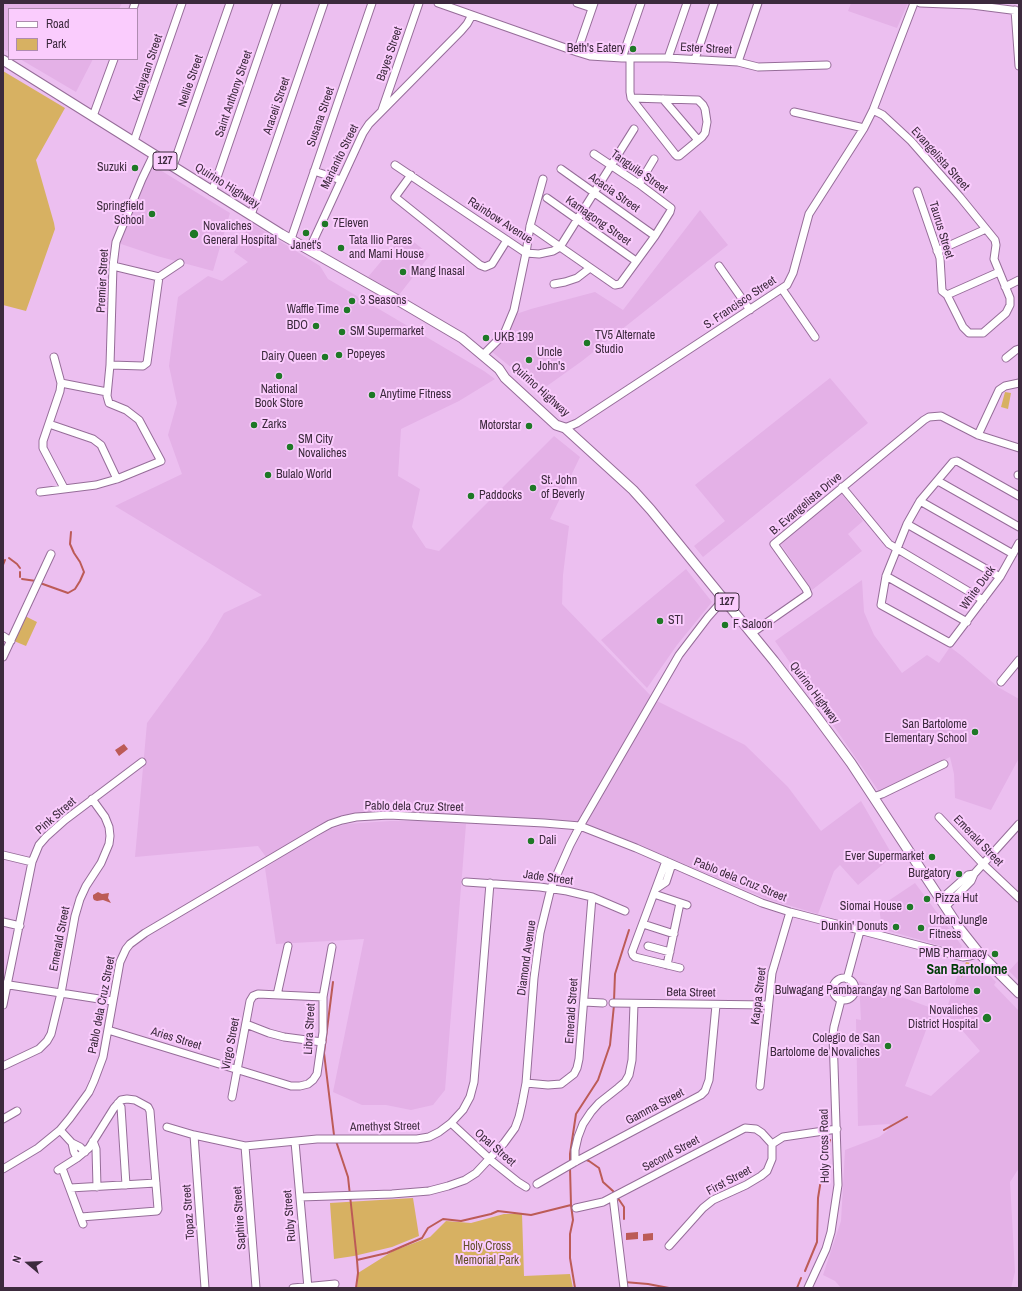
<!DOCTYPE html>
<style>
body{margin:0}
#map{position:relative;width:1022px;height:1291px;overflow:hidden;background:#ecbff0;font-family:"Archivo Narrow",sans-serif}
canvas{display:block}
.frame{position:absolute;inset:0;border:4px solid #3c2a3d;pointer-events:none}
.legend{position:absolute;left:8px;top:8px;width:130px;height:52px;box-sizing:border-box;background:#faccfd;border:1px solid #ae8bb0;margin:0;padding:5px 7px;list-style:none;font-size:12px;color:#3c2a3d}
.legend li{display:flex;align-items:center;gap:8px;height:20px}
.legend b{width:20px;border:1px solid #ae8bb0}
.north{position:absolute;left:8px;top:1243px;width:40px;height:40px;-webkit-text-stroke:3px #faccfd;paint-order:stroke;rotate:289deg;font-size:11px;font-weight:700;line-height:16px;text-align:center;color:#3c2a3d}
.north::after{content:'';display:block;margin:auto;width:14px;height:18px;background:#3c2a3d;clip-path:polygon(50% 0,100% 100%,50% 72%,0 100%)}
</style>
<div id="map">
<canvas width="1022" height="1291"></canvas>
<div class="frame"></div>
<ul class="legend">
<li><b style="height:5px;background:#fff"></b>Road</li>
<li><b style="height:11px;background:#d7b162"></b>Park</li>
</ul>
<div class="north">N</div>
</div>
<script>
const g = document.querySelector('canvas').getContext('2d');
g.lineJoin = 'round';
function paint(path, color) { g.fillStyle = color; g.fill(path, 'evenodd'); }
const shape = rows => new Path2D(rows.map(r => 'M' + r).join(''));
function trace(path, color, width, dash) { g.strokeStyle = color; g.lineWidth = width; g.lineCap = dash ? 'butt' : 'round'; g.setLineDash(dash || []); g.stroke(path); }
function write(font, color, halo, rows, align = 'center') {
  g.font = font + ' "Archivo Narrow",sans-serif'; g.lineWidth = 4; g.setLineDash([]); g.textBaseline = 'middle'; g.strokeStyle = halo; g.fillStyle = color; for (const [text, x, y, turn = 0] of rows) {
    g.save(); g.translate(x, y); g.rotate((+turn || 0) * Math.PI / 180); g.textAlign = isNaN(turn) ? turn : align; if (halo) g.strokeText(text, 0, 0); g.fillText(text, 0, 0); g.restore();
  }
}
paint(shape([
 [3,3,122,3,119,9,9,9,9,52,3,49],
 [851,3,908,3,897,28,848,11],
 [20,59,93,59,76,92],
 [152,165,230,213,213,271,157,256,118,243],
 [700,210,728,245,582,361,540,391,491,351,508,334,516,314,531,309,595,292,623,310],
 [251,223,320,266,328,279,484,371,495,379,459,401,401,429,398,476,420,489,412,527,426,548,439,551,554,436,580,457,550,519,569,526,563,575,562,604,651,696,580,823,387,813,329,821,266,857,258,846,135,857,147,723,208,640,224,613,262,595,115,506,182,474,168,435,177,403,169,366,178,297,208,276,222,281,248,262,234,252],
 [404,234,430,255,399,295,368,277],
 [830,378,868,423,703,557,694,546,725,521,695,485],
 [841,493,863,521,848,534,862,551,812,590,780,543],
 [686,569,712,602,677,645,647,688,601,640],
 [862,580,864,612,874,635,902,673,927,655,939,663,950,647,962,656,998,687,1019,699,1019,758,991,810,955,798,954,774,950,757,880,793,775,641],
 [657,701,745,745,788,787,821,831,861,801,893,856,858,885,840,865,834,871,818,914,767,899,613,834,585,824],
 [390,821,421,821,466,824,445,1090,433,1105,411,1110,386,1105,362,1105,333,1092,364,939,276,944,265,868,300,845,331,829,346,824],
 [915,883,962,946,959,951,882,929,879,907],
 [1019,960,1019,981,1009,971],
 [966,962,980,965,996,982,994,985,1019,1011,1019,1168,1010,1182,1015,1272,1011,1288,841,1288,835,1281,823,1275,841,1221,845,1150,879,1137,887,1131,890,1124,858,1126,856,1019,861,1020,859,981,934,1009,905,1086,931,1096,980,1051,955,1022,945,1014,959,971,962,970]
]), '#e4b1e7');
paint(shape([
 [3,71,65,108,36,160,54,223,55,229,26,311,3,305],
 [1005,392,1011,393,1008,409,1001,407],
 [25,616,37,622,26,646,14,641],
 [966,962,980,965,968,976,965,973,961,978],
 [413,1198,419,1236,392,1247,354,1256,334,1259,330,1203],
 [504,1214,522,1214,524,1276,570,1274,573,1288,357,1288,358,1273,393,1251,430,1237,446,1221,471,1223]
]), '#d7b162');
paint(shape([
 [124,744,128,749,119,756,115,750],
 [98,892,102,894,109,893,108,898,111,903,103,900,97,901,94,900,93,898,93,895],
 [638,1232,638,1239,626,1240,626,1233],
 [653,1233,653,1240,643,1241,643,1234]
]), '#bc5b57');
trace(shape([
 [9,558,17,564,20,568],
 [3,565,5,560],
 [20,572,20,577],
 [22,579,36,581],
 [40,583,68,593,75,589,80,581,84,572,80,562,74,553,70,544,71,532],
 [333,982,324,1053,334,1135,348,1177,357,1260],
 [614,1001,615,974,629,930],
 [884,1130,907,1117],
 [584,1159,589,1161,599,1168,603,1182,613,1191,624,1207,624,1219],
 [570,1163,570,1154,576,1114,598,1080,610,1045,614,1005],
 [570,1168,571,1205],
 [805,1271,817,1242,818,1198,824,1161,830,1140],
 [624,1282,648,1284,669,1288],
 [356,1288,358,1273,357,1260,387,1253,422,1238,428,1228,443,1219,461,1221,491,1214,498,1211,531,1215,571,1205,573,1220,570,1234,570,1258,575,1288],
 [797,1288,801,1278]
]), '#bc5b57', 2);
const minor = shape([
 [438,3,577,52,590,56,622,58,668,58,738,62,758,67,827,65],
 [577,3,592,8],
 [920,3,972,5,1019,11],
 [133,9,135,3],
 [1015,10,1019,66],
 [577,52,594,3],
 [622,58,641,3],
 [630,58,630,92,631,98,675,154,677,156,679,156,702,137,705,133,707,122,705,109,703,105,698,100,631,98],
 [668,58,687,3],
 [695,59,714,3],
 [738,62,758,3],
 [663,99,698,140],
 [382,110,419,3],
 [873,110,883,115,911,141,960,197,995,240,996,245,994,259,1010,298,1010,305,1006,313,983,333,969,333,963,327,947,295,942,291,940,258,917,191],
 [794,112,864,128],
 [93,116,114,59],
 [134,141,182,3],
 [395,165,526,253,539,254,553,251,560,247,634,129],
 [173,166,230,3],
 [561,169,655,236],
 [314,171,341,180],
 [411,175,395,197,480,265,485,267,492,264,507,240],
 [639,184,654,159],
 [212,192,277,3],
 [547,198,636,261],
 [251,215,324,3],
 [530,226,615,285,620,284,655,236,670,212,671,208,639,184,594,154],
 [291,239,372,3],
 [309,250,363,133,369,124,461,31,467,24,472,15],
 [937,251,986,229],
 [113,266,159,277,180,263],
 [719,266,750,310],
 [554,284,565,282,577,278,590,268],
 [1005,287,1019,280],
 [782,289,815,337],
 [947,295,999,272],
 [483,355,504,334,514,310,526,253,530,226,543,179],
 [54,357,61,383,60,391,43,441,43,448,64,488],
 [1006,358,1016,350,1019,349],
 [110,365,143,366,147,363,159,277],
 [61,383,107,392],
 [49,424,93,439,101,445,117,479],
 [565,428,577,423,787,285,793,273,809,214,864,128,873,110,914,3],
 [978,435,999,390,1005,386,1019,383],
 [1018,475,1019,475],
 [938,481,1019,527],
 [842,487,889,544,983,600],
 [40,492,96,485,117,479,161,461,139,420,126,410,109,403,107,396,110,365,113,266,116,242,142,179,154,154],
 [1019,496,957,461,953,462,920,501,907,524,886,576,881,605,950,643,1000,577,1019,543],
 [920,501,1013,554],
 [907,524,1000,577],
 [886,576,967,622],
 [752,633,808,594,806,589,774,544,924,420,929,417,941,416,978,435,1019,448],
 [3,636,11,641],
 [3,657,51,554],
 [1001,682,1019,660],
 [873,797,882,794,944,764],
 [939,817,983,864,1019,898],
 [3,855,32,862],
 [666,861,632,952,633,955,635,957,680,968],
 [466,882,540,887,567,891,592,897,625,911],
 [657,888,666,882,672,864],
 [654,894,687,905],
 [940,900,968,875,974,874],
 [945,907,971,881,974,874,1019,824],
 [3,922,20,926],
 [643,924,674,934],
 [648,946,670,952],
 [667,965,680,903],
 '833 989a11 11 0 1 1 22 0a11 11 0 1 1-22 0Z',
 [847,979,860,931],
 [3,984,112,1001],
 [277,995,288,946],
 [584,1002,603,1003],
 [613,1003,768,1005],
 [3,1005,32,862,39,845,46,837,65,820,142,762],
 [246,1024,269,1033,284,1037,322,1042],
 [108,1030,291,1086,300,1086,308,1084,313,1080,317,1074,323,1032,323,997,332,947],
 [3,1066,39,1049,47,1041,51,1034,61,993,75,916,80,899,86,886,101,863,109,844,110,836,109,827,105,817,92,799],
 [526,1083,548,1085,561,1084,574,1074,577,1068,579,1059,592,897],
 [760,1086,772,973,790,912],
 [232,1097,250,1001,253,996,258,994,323,997],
 [118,1103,121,1107,126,1185],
 [3,1119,17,1111],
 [451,1123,493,1162,518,1182,526,1187],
 [167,1127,194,1135,245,1146,317,1139,417,1139,429,1137,439,1132,451,1123,463,1110,470,1097,474,1082,490,883],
 [60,1130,72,1143,80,1147,85,1152],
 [194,1135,205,1288],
 [93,1141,96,1149,97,1187],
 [295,1142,308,1288],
 [72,1143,74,1152,77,1158],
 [772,1144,783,1137,837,1129],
 [245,1146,256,1288],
 [575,1162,575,1150,578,1137,583,1124,591,1112,599,1103,618,1088,625,1082,629,1075,632,1060,634,1004],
 [62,1168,83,1224],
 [3,1169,38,1148,60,1130,70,1118,89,1092,94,1081,103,1057,120,962,126,949,130,944,145,933,314,833,330,824,342,820,356,817,389,815,544,823,580,826,636,848,762,903,790,912,963,957,970,956,979,953],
 [58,1170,77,1158,89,1148,114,1108,121,1100,127,1099,135,1100,148,1107,150,1111,158,1209,157,1211,81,1217],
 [537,1184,575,1162,701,1095,705,1091,709,1080,716,1005],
 [70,1188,156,1183],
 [300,1197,392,1194,429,1191,448,1186,465,1180,476,1173,504,1143,515,1128,519,1117,522,1104,526,1083,534,978,540,933,551,888,570,845,580,826,679,655,708,617,724,599],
 [613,1197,624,1288],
 [576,1208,603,1202,745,1128,756,1129,762,1133,772,1144],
 [669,1246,703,1208,713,1200,746,1185,761,1176,767,1171,772,1159,772,1144],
 [293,1288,335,1284],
 [808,1288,826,1249,831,1232,838,1185,833,1035,834,1027,841,1000]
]);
const major = shape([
 [3,60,281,234,394,298,462,338,499,369,505,378,556,425,565,428,610,469,633,490,651,510,774,661,814,713,851,763,960,929,979,953,1019,993]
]);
trace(minor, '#966d99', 9);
trace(major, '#966d99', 11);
trace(minor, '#fff', 7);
trace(major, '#fff', 9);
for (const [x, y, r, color] of [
 [633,49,4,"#1e7826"],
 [135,168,4,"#1e7826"],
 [152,214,4,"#1e7826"],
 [325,224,4,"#1e7826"],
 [306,233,4,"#1e7826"],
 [194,234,5,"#1e7826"],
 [341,248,4,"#1e7826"],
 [403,272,4,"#1e7826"],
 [352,301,4,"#1e7826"],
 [347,310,4,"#1e7826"],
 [316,326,4,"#1e7826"],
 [342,332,4,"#1e7826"],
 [486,338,4,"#1e7826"],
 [587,343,4,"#1e7826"],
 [339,355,4,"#1e7826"],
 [325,357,4,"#1e7826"],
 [529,360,4,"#1e7826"],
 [279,376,4,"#1e7826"],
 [372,395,4,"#1e7826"],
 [254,425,4,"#1e7826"],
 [529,426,4,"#1e7826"],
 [290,447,4,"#1e7826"],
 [268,475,4,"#1e7826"],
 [533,488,4,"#1e7826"],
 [471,496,4,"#1e7826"],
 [660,621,4,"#1e7826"],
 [725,625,4,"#1e7826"],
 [975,732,4,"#1e7826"],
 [531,841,4,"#1e7826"],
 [932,857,4,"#1e7826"],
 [959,874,4,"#1e7826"],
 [927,899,4,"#1e7826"],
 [910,907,4,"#1e7826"],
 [896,927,4,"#1e7826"],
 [921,928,4,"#1e7826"],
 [995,954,4,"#1e7826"],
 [977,991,4,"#1e7826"],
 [987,1018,5,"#1e7826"],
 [888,1046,4,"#1e7826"]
]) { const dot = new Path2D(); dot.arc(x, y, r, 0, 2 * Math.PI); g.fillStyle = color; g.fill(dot); trace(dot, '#faccfd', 1.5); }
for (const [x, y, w] of [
 [165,161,24],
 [727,602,24]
]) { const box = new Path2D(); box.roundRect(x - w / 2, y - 9, w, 18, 3); g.fillStyle = '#faccfd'; g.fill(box); trace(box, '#3c2a3d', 1); }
write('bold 11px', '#3c2a3d', null, [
 ["127",165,161],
 ["127",727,602]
]);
write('12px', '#3c2a3d', '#faccfd', [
 ["Beth's Eatery",625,49,"right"],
 ["Suzuki",127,168,"right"],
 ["Springfield",144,207,"right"],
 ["School",144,221,"right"],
 ["7Eleven",333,224],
 ["Novaliches",203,227],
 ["General Hospital",203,241],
 ["Tata Ilio Pares",349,241],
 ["and Mami House",349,255],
 ["Janet's",306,246,"center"],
 ["Mang Inasal",411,272],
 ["3 Seasons",360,301],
 ["Waffle Time",339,310,"right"],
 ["BDO",308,326,"right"],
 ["SM Supermarket",350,332],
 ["TV5 Alternate",595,336],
 ["Studio",595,350],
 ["UKB 199",494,338],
 ["Uncle",537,353],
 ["John's",537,367],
 ["Popeyes",347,355],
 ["Dairy Queen",317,357,"right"],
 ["National",279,390,"center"],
 ["Book Store",279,404,"center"],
 ["Anytime Fitness",380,395],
 ["Zarks",262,425],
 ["Motorstar",521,426,"right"],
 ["SM City",298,440],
 ["Novaliches",298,454],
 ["Bulalo World",276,475],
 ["St. John",541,481],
 ["of Beverly",541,495],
 ["Paddocks",479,496],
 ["STI",668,621],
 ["F Saloon",733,625],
 ["San Bartolome",967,725,"right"],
 ["Elementary School",967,739,"right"],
 ["Dali",539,841],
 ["Ever Supermarket",924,857,"right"],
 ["Burgatory",951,874,"right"],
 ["Pizza Hut",935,899],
 ["Siomai House",902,907,"right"],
 ["Urban Jungle",929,921],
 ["Fitness",929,935],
 ["Dunkin' Donuts",888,927,"right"],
 ["PMB Pharmacy",987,954,"right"],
 ["Bulwagang Pambarangay ng San Bartolome",969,991,"right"],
 ["Novaliches",978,1011,"right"],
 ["District Hospital",978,1025,"right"],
 ["Colegio de San",880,1039,"right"],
 ["Bartolome de Novaliches",880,1053,"right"]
], 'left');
write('12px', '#3c2a3d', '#faccfd', [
 ["Ester Street",706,49,3],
 ["Bayes Street",390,54,-71],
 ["Kalayaan Street",148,68,-71],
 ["Nellie Street",191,81,-71],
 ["Saint Anthony Street",234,94,-71],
 ["Araceli Street",277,106,-71],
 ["Susana Street",321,117,-71],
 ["Marianito Street",340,157,-64],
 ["Evangelista Street",940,159,48],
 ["Tanguile Street",639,172,35],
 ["Quirino Highway",227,186,32],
 ["Acacia Street",614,193,35],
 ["Rainbow Avenue",500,221,33],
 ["Kamagong Street",598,221,35],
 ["Taurus Street",941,230,73],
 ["Premier Street",103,281,-87],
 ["S. Francisco Street",740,303,-34],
 ["Quirino Highway",540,390,42],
 ["B. Evangelista Drive",806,504,-40],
 ["White Duck",978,588,-54],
 ["Quirino Highway",814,693,53],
 ["Pablo dela Cruz Street",414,807,1],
 ["Pink Street",56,816,-41],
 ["Emerald Street",978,841,46],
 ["Jade Street",548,878,8],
 ["Pablo dela Cruz Street",740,880,22],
 ["Emerald Street",60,939,-79],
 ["Diamond Avenue",527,958,-82],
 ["Beta Street",691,993,1],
 ["Kappa Street",759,996,-83],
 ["Pablo dela Cruz Street",102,1005,-79],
 ["Emerald Street",572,1011,-86],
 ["Libra Street",310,1029,-87],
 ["Aries Street",176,1039,17],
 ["Virgo Street",231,1044,-79],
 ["Gamma Street",655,1107,-28],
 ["Amethyst Street",385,1127,-1],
 ["Holy Cross Road",825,1146,-91],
 ["Opal Street",495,1148,41],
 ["Second Street",671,1154,-28],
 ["First Street",729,1181,-28],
 ["Topaz Street",189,1212,-94],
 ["Ruby Street",290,1216,-95],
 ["Saphire Street",240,1218,-94]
]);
write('12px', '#624f27', '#faccfd', [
 ["Holy Cross",487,1247],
 ["Memorial Park",487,1261]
]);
write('bold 14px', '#003c07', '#faccfd', [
 ["San Bartolome",967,970]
]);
</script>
